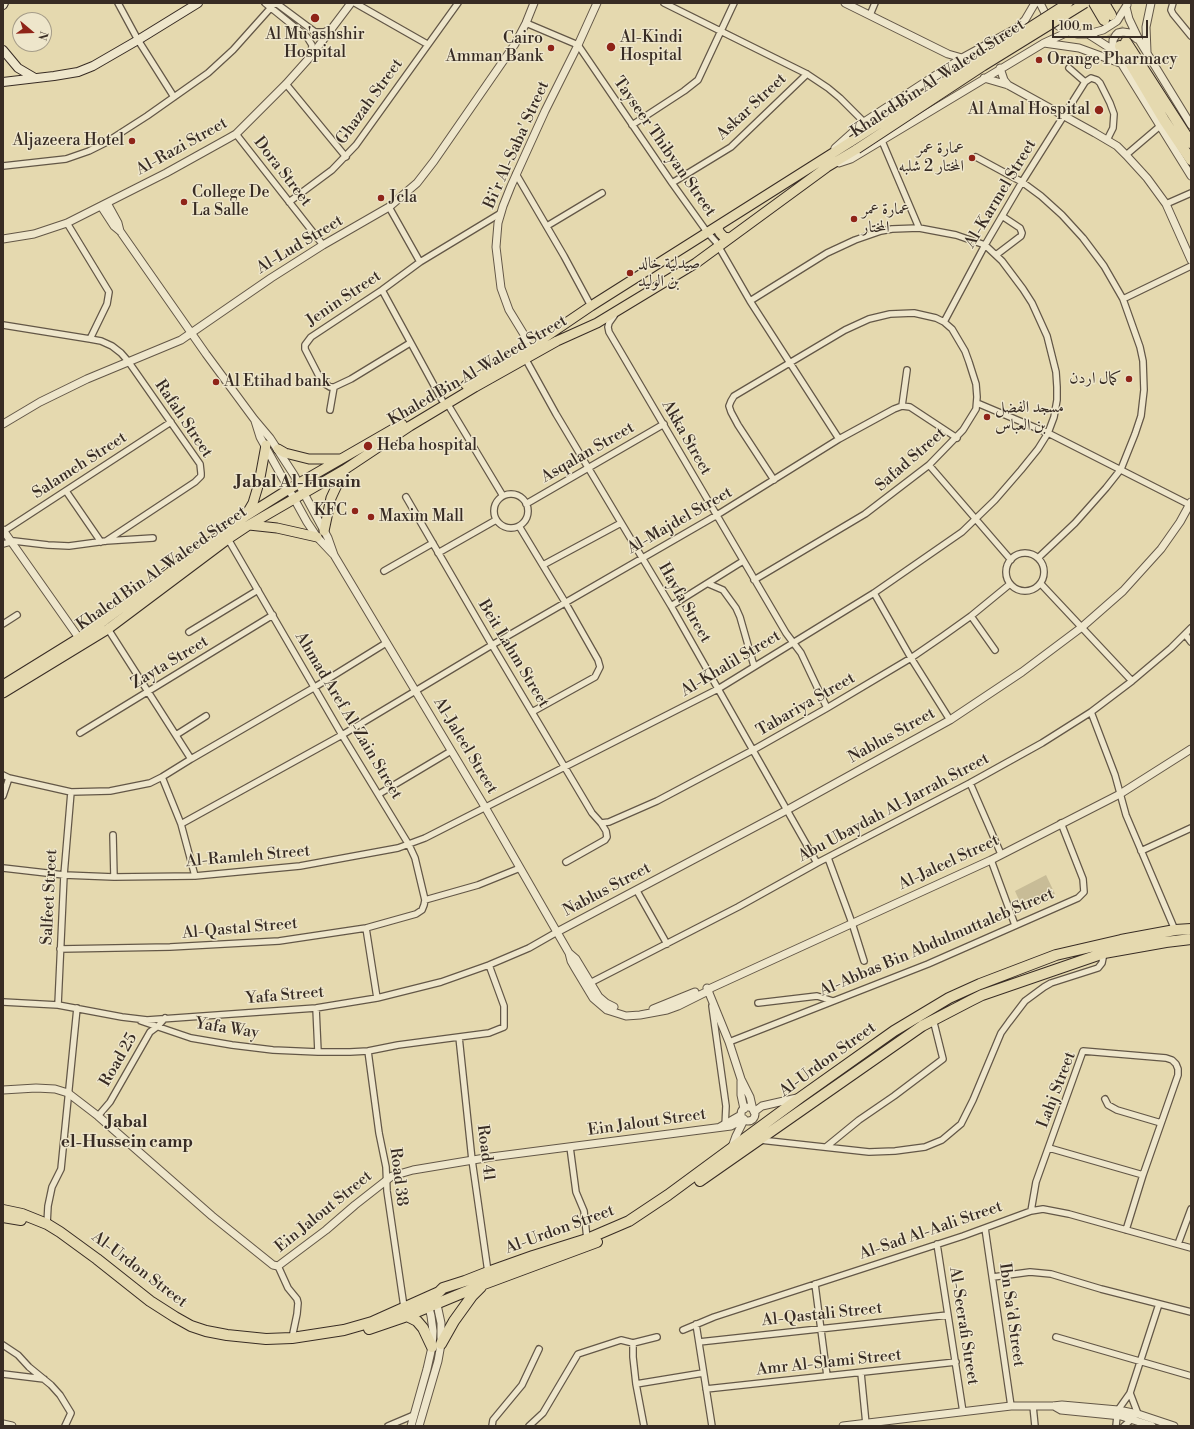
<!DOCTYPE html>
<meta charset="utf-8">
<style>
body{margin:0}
#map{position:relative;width:1194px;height:1429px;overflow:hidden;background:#e5d9af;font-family:"Libre Bodoni",serif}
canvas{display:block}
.frame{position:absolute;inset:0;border:4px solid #382c24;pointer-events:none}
.north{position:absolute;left:12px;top:12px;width:40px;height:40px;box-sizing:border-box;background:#eee6cb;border:1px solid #a59c88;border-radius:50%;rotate:109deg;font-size:11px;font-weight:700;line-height:16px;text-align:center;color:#382c24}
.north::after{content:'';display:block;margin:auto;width:14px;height:18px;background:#8f2418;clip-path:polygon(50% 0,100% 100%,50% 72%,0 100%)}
.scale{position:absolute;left:1052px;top:20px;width:96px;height:18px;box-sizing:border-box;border:2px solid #382c24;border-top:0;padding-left:5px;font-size:12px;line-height:14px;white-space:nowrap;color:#382c24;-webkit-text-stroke:3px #eee6cb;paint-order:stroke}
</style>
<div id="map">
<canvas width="1194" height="1429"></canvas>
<div class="frame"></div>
<div class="north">N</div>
<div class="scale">100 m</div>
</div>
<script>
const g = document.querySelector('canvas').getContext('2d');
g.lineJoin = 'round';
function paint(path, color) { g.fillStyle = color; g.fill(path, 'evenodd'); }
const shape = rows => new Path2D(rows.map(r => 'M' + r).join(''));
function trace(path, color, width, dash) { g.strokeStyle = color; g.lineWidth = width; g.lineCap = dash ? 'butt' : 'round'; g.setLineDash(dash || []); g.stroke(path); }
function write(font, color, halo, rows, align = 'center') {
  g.font = font + ' "Libre Bodoni",Amiri,serif'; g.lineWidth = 3; g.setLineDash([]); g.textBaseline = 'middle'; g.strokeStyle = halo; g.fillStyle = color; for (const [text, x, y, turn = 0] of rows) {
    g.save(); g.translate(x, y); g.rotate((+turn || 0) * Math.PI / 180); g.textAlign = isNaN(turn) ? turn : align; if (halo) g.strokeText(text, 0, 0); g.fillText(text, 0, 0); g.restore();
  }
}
paint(shape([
 [1046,875,1055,894,1023,909,1015,891]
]), '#c8bc97');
trace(shape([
 [1111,15,1126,42],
 [1104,20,1119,46]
]), '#c2b693', 10, [10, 5]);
const minor = shape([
 [118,3,138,40,174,97],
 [265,3,307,37,312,45,311,56],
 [276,3,315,32,324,32,330,29],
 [355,3,427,44],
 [664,3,807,74,828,88,840,98,864,122],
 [1173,3,1171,10,1173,14,1191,36],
 [870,15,875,3],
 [526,23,578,45,672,183,707,232,716,242,750,301,839,439],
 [1069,68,1085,82],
 [286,84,346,157],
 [632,125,684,91,698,80,734,3],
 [236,134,323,245],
 [882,141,919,228],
 [1126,155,1160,126],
 [976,157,1022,182,1041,196,1062,215,1083,238,1104,266,1123,299,1140,347,1143,361,1144,390,1141,416,1135,434,1121,469,1106,488,1075,523,1038,558],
 [3,166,66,159,89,151,105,143,147,116,208,73,233,50,275,3],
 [516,174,564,256,591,306],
 [672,183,731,147,807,74],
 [289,202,332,170,356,145,458,3],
 [1166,204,1191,193],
 [389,207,420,262],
 [67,223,109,292,107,304,90,339],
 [547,226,602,193],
 [996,255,1021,236,1022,233,1020,228,1002,216],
 [382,290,442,400],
 [1123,299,1191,266],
 [614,316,609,323,608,327,609,332,786,633,801,653,827,708],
 [944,322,985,245,1022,182,1085,82,1091,78,1097,80,1100,83,1110,103,1114,114,1113,128,1107,140],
 [3,325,90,339,101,341,112,346,121,353,128,361,200,464,201,473,201,476,195,482,106,541],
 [410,343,351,379,334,387,330,387,322,382,305,349,305,345,311,337,382,290,420,262,501,213],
 [525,358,556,414,671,606,817,863],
 [447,403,503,496],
 [977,403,1048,433,1190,505],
 [902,406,907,370],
 [330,410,334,387],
 [929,465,1011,560],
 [66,491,101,542],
 '494 511a17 17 0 1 1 34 0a17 17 0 1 1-34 0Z',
 [406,497,492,645,592,813,601,823,606,831,607,837,605,840,566,862],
 [526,504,664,424],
 [519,526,565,602,598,660,600,667,595,677,532,712],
 [4,531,171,422],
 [3,544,14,541,48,545,69,546,106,541,153,538],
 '1006 572a19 19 0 1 1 38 0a19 19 0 1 1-38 0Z',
 [438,553,496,520],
 [543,565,621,523],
 [384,571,433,543],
 [754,580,865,514,929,465,963,430,976,409,977,397,976,384,969,362,965,351,952,329,944,322,936,318,914,313,890,314,869,319,845,330,734,396,731,401,729,406,731,412,738,425,774,480],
 [709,584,723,590,736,608,740,617,754,666],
 [1041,584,1132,681],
 [874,593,911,658,950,720],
 [671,606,743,561],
 [971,616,995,650],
 [3,624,17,615],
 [108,629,191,759],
 [189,632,258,590],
 [1185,634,1191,642],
 [1091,712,1115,775,1126,815,1175,930],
 [80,733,273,615],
 [176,735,206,716],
 [3,775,9,778,71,792,110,791,150,783,162,777,191,759,315,687,386,643],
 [162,777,181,824,195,876],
 [970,783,1001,854],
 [379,794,451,751],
 [3,796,9,778],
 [601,823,609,822,657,801,753,750,827,708,911,658,943,636,971,616,1010,584],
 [181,824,342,735,492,645,717,515,839,439,894,409,902,406,910,407,957,438],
 [113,835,114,877],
 [1141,851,1191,828],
 [828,858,852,923,864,961],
 [991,860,1015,925],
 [3,868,64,875,114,877,195,876,300,866,398,848,425,838,718,689,874,593,962,532,995,500,1021,470,1038,449,1048,433,1054,417,1057,400,1057,387,1056,372,1047,336,1032,303,1023,289,1002,261,985,245,956,235,919,228,892,229,881,231,855,240,827,253,750,301],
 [637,891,667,944],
 [425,900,478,885,520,868],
 [366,928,377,998],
 [60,949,170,947,279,941,366,928,416,914,422,910,424,905,425,900,415,858,409,845,342,735,228,539],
 [590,983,738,907,817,863,970,783,1042,743,1091,712,1132,681,1171,648,1191,628],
 [3,1002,58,1005,122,1017,147,1020,316,1008,377,998,441,982,489,965,529,948,557,932],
 [758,1003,817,996,833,1001],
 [58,1005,64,875,71,792],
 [712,1006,726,1106,725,1127],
 [316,1008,318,1052],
 [141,1021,191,1038,232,1045,273,1050,318,1052,350,1052,368,1051,398,1045,489,1033,504,1027,504,1006,489,965],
 [459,1037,472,1160,488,1272],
 [729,1042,928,964,1078,898,1084,892,1083,879,1061,823],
 [368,1051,379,1133,386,1167,387,1191,404,1307],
 [1105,1099,1108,1105,1117,1110,1161,1123],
 [98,1116,110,1102,150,1032,158,1026,165,1018],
 [760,1140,869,1152,895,1151,925,1147,942,1140,961,1124,973,1100,1001,1033,1009,1022,1025,1001,1044,987,1051,983,1098,968,1102,963,1104,953],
 [570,1147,576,1192,584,1211,587,1239],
 [826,1147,859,1120,894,1096,943,1059,933,1019],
 [1049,1148,1143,1175],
 [1031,1211,1036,1182,1083,1051,1166,1058,1172,1060,1176,1064,1178,1069,1178,1075,1143,1175,1126,1230],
 [47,1224,48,1206,52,1187,61,1169,77,1008],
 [985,1228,1011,1406],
 [937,1244,963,1412],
 [1178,1244,1191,1209],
 [278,1266,288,1288,297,1299,298,1303,297,1314,292,1338],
 [993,1277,1030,1272,1051,1274,1101,1289,1191,1312],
 [815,1284,827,1376],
 [696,1324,712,1426],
 [683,1330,714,1317,963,1236,1031,1211,1043,1209,1069,1214,1191,1248],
 [1056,1337,1191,1376],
 [699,1342,948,1315],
 [633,1343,633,1357,636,1384,644,1426],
 [3,1345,18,1355,29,1367,51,1385,60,1395,71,1413,65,1426],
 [861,1373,866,1424],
 [3,1374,44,1379],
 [636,1384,703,1373],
 [706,1389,956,1362],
 [1130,1393,1138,1414],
 [1033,1406,1035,1426],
 [1118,1410,1130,1393,1159,1304],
 [388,1426,414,1415],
 [492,1426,493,1420,522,1385,539,1349],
 [529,1426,543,1413,578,1354,621,1340,633,1343,657,1337],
 [1116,1426,1117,1416],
 [1124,1426,1132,1419]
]);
const tertiary = shape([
 [845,3,948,54,962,58],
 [1040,3,1046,15,1052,22,1068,32,1078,34,1088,34,1103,30,1117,21,1127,5],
 [1126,7,1129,19,1139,40,1191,125],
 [1088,34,1113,50,1191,176],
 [1044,43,1079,48,1120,63],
 [1113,50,1113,40,1116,35,1118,33,1123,32,1130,33,1137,39],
 [1147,52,1146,27,1151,3],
 [1000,68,1004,80,1008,85],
 [984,78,1008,85,1095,133,1117,146,1126,155,1147,178,1166,204,1191,260],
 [835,148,864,122,962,58,1017,28,1025,20,1035,3],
 [839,163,851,159,1044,43,1068,32],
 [107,203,118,223,120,231],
 [101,206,114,226,120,231,206,354,254,419,270,438,294,475,328,538,334,555,485,807,569,953,571,961,575,968,593,998,607,1010,626,1016,640,1015,667,1010,678,1006,708,991,711,988,991,860,1120,794,1191,749],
 [3,239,34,234,67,223,166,173,229,138,236,134,286,84,311,56,351,3],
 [531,346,509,310,501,288,496,247,498,223,503,206,511,186,545,111,578,45,597,3],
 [255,421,260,437,307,522,317,537,333,554],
 [3,424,40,402,87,379,181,340,271,278,323,245,389,207,417,183,434,161,515,44,526,23,534,3],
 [3,530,79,638],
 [557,932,787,810,950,720,1022,672,1082,627,1123,591,1161,549,1180,522,1191,502],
 [569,953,576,959,599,997,606,1003,614,1007],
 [707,988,729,1042,741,1079,750,1097,753,1110],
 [653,1009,695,992],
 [741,1081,741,1095,744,1109],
 [3,1090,36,1088,55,1089,68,1093,98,1116,212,1216,273,1265,278,1266,326,1230,355,1205,392,1176,413,1170,491,1157,731,1126,744,1119],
 '741 1114a7 7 0 1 1 14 0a7 7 0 1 1-14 0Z',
 [754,1112,762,1106,797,1098],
 [720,1127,741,1115],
 [732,1147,736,1136,744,1120],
 [1054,1406,1061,1410,1121,1416,1152,1426],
 [3,1424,12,1426],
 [411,1426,427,1369,432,1347,433,1331,431,1316,428,1303],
 [419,1426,438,1361,441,1344,441,1323,436,1300],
 [843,1426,1011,1406,1053,1406,1062,1405,1118,1410,1138,1414,1174,1426]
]);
const secondary = shape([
 [3,5,4,3],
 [3,50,18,68,35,78],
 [3,82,54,76,78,72,93,66,138,40,198,3]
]);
const primary = shape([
 [719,225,718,229,720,233,724,237,729,238],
 [466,385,541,340,591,306,852,141],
 [278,449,285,453,309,459,339,459],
 [246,515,253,503,259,483,266,445],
 [249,525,277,528,317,537],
 [324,531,331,498,344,470],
 [3,685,79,638,105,620,246,516,289,489,402,424],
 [3,693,108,629,228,539,249,525,344,470,410,426,475,387,557,341,597,323,696,263,827,167,857,149]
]);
const trunk = shape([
 [1094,3,1104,20],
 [1104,3,1111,15],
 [1126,42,1191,143],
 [1120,46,1164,120,1191,160],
 [700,1181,922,1026,970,1001,982,995,1104,953,1166,942,1191,939],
 [3,1210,22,1214,47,1224,60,1232,97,1259,150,1301,175,1317,191,1326,206,1331,227,1335,266,1339,292,1338,344,1330,372,1322,439,1292,443,1288,465,1281,488,1272,533,1256,587,1239,629,1221,668,1195,801,1097,894,1031,949,998,980,984,1056,955,1121,940,1175,930,1191,929],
 [3,1217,21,1220],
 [407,1316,417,1321,423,1328,432,1347],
 [369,1329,407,1316,484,1284,597,1242],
 [441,1344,454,1321,472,1296,481,1287]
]);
trace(minor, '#635747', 8);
trace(tertiary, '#635747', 9);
trace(secondary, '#382c24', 10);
trace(primary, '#382c24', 11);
trace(trunk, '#382c24', 12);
trace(minor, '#eee6cb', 5.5);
trace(tertiary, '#eee6cb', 7);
trace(secondary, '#eee6cb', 8);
trace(primary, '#e5d9af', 9);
trace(trunk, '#e5d9af', 10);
const primaryBridge = shape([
 [852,141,1068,3],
 [857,149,983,66,1085,3]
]);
trace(primaryBridge, '#382c24', 11, []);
trace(primaryBridge, '#e5d9af', 9);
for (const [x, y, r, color] of [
 [315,18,5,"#8f2418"],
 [611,47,5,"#8f2418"],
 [551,48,4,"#8f2418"],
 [1039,60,4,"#8f2418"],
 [1099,110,5,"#8f2418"],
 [132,141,4,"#8f2418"],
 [972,158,4,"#8f2418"],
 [381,198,4,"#8f2418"],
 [184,202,4,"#8f2418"],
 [854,219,4,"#8f2418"],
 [630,273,4,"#8f2418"],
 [1129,379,4,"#8f2418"],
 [216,382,4,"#8f2418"],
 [987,417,4,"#8f2418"],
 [368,446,5,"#8f2418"],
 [355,511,4,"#8f2418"],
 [371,517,4,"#8f2418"]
]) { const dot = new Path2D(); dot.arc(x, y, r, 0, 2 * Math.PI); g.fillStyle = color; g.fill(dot); trace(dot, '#eee6cb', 1.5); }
write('16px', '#382c24', '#eee6cb', [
 ["Al Mu'ashshir",315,35,"center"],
 ["Hospital",315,53,"center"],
 ["Al-Kindi",620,38],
 ["Hospital",620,56],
 ["Cairo",543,39,"right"],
 ["Amman Bank",543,57,"right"],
 ["Orange Pharmacy",1047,60],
 ["Al Amal Hospital",1090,110,"right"],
 ["Aljazeera Hotel",124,141,"right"],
 ["عمارة عمر",964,149,"right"],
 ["المختار 2 شلبه",964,167,"right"],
 ["College De",192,193],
 ["La Salle",192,211],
 ["Jcla",389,198],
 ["عمارة عمر",862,210],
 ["المختار",862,228],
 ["صيدلية خالد",638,264],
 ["بن الوليد",638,282],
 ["كمال اردن",1121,379,"right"],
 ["Al Etihad bank",224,382],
 ["مسجد الفضل",995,408],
 ["بن العباس",995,426],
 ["Heba hospital",377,446],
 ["KFC",347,511,"right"],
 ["Maxim Mall",379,517]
], 'left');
write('16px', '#382c24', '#eee6cb', [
 ["Khaled Bin Al-Waleed Street",938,79,-33],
 ["Ghazah Street",370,102,-54],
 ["Askar Street",752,107,-43],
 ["Bi'r Al-Saba' Street",517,145,-66],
 ["Al-Razi Street",182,147,-29],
 ["Tayseer Thibyan Street",664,147,55],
 ["Dora Street",282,172,52],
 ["Al-Karmel Street",1001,194,-59],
 ["Al-Lud Street",300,245,-31],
 ["Jenin Street",344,299,-34],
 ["Khaled Bin Al-Waleed Street",478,371,-30],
 ["Rafah Street",183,419,56],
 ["Akka Street",686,438,60],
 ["Asqalan Street",588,453,-30],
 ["Safad Street",911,460,-41],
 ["Salameh Street",80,466,-33],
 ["Al-Majdel Street",680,521,-30],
 ["Khaled Bin Al-Waleed Street",162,569,-35],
 ["Hayfa Street",684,603,60],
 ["Beit Lahm Street",513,654,59],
 ["Zayta Street",170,663,-31],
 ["Al-Khalil Street",731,664,-31],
 ["Tabariya Street",806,705,-30],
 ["Ahmad Aref Al-Zain Street",348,716,59],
 ["Nablus Street",892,736,-29],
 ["Al-Jaleel Street",465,746,59],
 ["Abu Ubaydah Al-Jarrah Street",894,808,-28],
 ["Al-Ramleh Street",248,857,-5],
 ["Al-Jaleel Street",949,863,-25],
 ["Nablus Street",607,890,-28],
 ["Salfeet Street",50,897,-87],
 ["Al-Qastal Street",240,929,-5],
 ["Al-Abbas Bin Abdulmuttaleb Street",937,943,-23],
 ["Yafa Street",285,996,-5],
 ["Yafa Way",227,1029,9],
 ["Road 25",119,1060,-60],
 ["Al-Urdon Street",828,1060,-36],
 ["Lahj Street",1057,1090,-69],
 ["Ein Jalout Street",647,1123,-8],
 ["Road 41",485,1153,83],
 ["Road 38",398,1177,83],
 ["Ein Jalout Street",324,1212,-39],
 ["Al-Urdon Street",560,1230,-20],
 ["Al-Sad Al-Aali Street",931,1231,-19],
 ["Al-Urdon Street",139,1270,37],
 ["Al-Qastali Street",822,1315,-6],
 ["Ibn Sa'd Street",1011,1315,82],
 ["Al-Seerafi Street",963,1326,81],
 ["Amr Al-Slami Street",829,1363,-6]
]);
write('bold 17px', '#382c24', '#eee6cb', [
 ["Jabal Al-Husain",298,483],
 ["Jabal",127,1123],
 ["el-Hussein camp",127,1143]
]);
</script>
